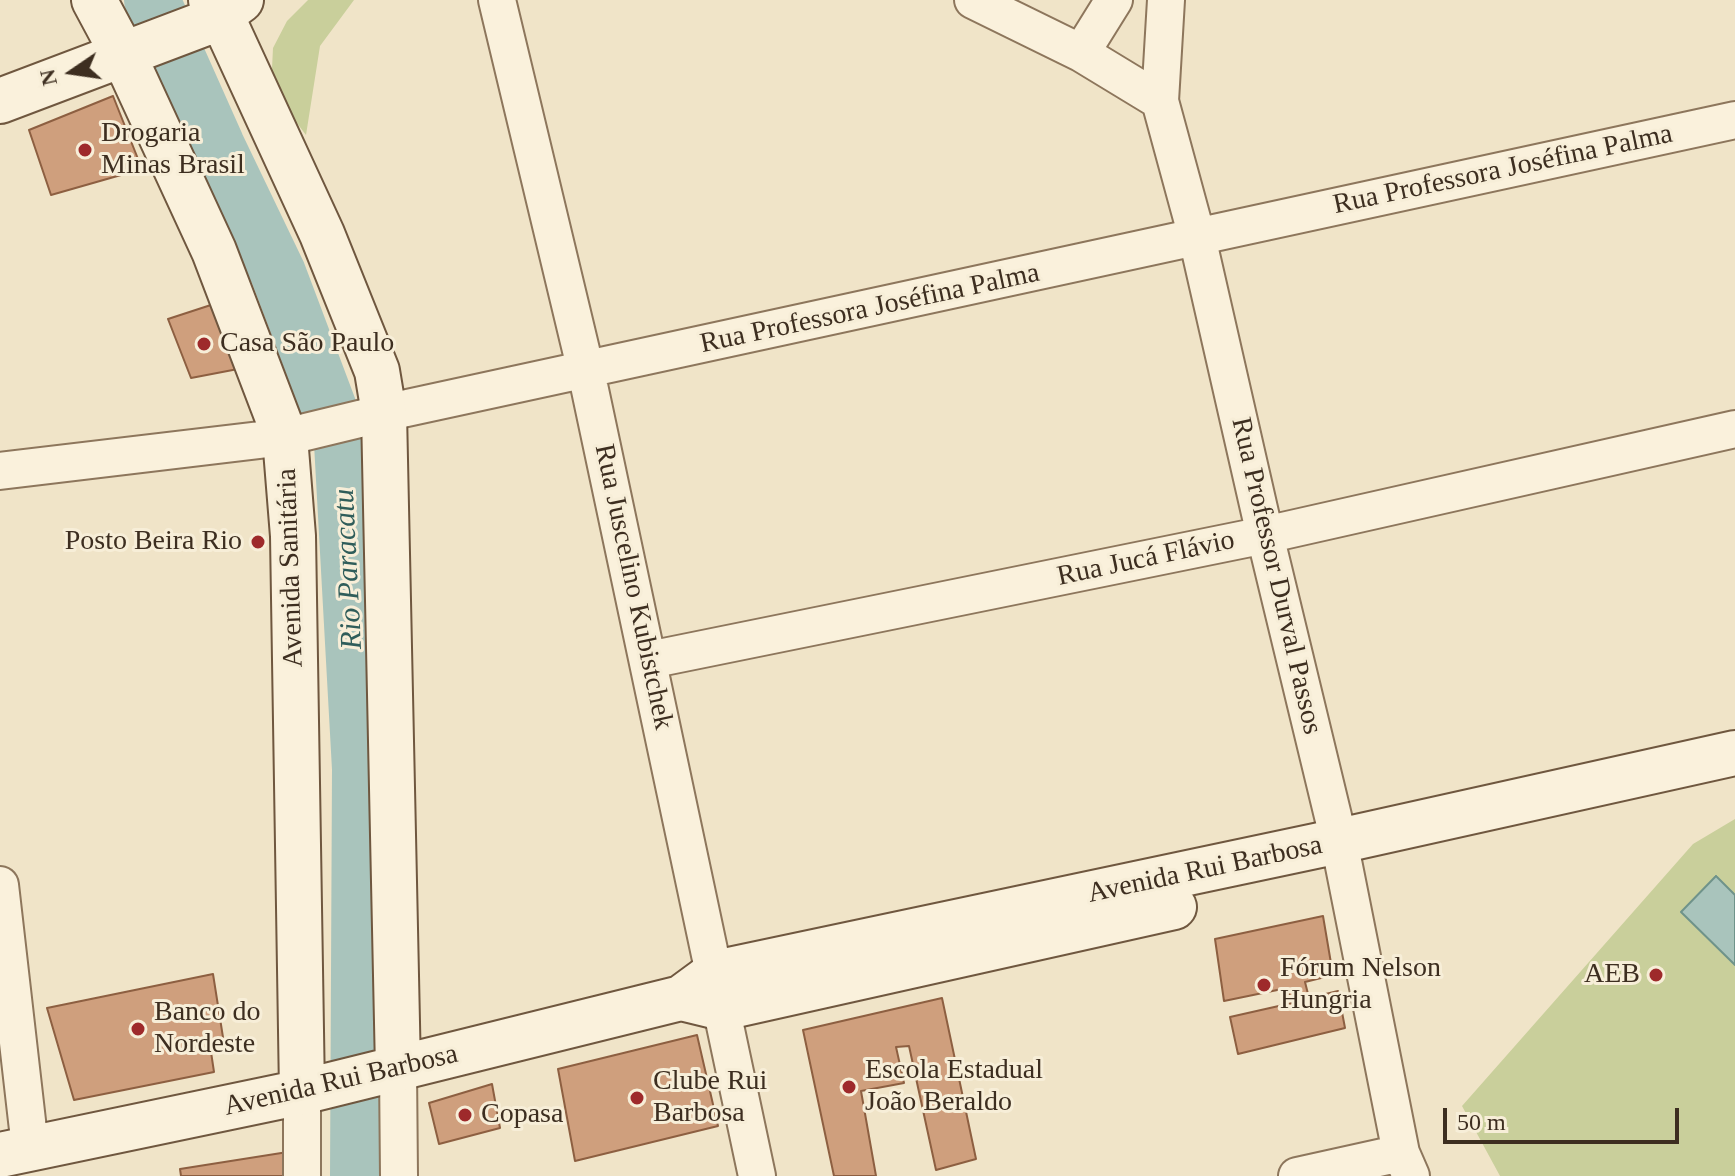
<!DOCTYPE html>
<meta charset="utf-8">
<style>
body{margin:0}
#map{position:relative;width:1735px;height:1176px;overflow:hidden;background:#f0e4c8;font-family:"Times New Roman",serif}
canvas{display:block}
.north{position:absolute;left:32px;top:32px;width:80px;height:80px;-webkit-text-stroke:6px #f7eed8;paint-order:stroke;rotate:257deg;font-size:22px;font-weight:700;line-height:32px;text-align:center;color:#3d2e20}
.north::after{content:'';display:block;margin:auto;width:28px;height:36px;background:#3d2e20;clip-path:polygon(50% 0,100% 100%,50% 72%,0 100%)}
.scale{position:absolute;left:1443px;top:1108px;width:236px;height:36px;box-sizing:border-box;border:4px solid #3d2e20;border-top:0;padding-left:10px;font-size:24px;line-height:28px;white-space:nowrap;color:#3d2e20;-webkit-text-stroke:6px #f7eed8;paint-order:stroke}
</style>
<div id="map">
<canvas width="1735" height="1176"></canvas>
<div class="north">N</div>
<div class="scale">50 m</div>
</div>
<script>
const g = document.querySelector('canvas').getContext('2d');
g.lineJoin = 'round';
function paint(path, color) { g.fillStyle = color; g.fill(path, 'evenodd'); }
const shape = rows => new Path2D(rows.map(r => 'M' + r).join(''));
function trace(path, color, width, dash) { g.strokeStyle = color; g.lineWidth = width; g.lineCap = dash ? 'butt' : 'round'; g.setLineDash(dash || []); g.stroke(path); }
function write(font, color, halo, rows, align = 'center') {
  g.font = font + ' "Times New Roman",serif'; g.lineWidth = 6; g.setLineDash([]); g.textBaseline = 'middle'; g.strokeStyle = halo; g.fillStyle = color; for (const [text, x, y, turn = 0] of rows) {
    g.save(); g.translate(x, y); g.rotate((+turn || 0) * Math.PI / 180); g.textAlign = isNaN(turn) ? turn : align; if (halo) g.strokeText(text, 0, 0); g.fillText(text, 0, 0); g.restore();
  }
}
paint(shape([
 [308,0,354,0,320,46,306,135,271,89,273,48,287,21],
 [1735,819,1735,1176,1500,1176,1462,1106,1693,844]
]), '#c9cf9b');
const water = shape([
 [1716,876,1735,895,1735,965,1681,912,1716,876]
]);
paint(water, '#a9c4bc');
trace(water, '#6f938a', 2);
trace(shape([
 [152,0,217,146,278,273,342,443,360,769,358,1176]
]), '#a9c4bc', 56);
const building = shape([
 [113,96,142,169,51,195,29,130,113,96],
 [217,303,238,369,191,378,168,319,217,303],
 [1323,916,1333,975,1305,982,1309,998,1338,991,1345,1028,1238,1054,1230,1017,1292,1003,1287,988,1224,1001,1215,939,1323,916],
 [213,974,225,1050,211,1052,214,1072,74,1100,47,1008,213,974],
 [942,998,976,1159,936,1170,909,1046,896,1047,904,1083,861,1091,876,1176,834,1176,803,1030,942,998],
 [697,1035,718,1126,575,1161,558,1069,697,1035],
 [492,1084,500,1128,439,1144,429,1103,492,1084],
 [294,1151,294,1176,181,1176,180,1169,294,1151]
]);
paint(building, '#cf9f7d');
trace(building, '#8d5f41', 2);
const street = shape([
 [497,0,586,371,757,1176],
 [973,0,1081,53,1160,101],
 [1166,0,1160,101,1197,237,1265,535,1339,841,1401,1153,1411,1176],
 [1081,53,1114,0],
 [0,471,285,437,384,413,1735,120],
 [649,660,1265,535,1735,429],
 [0,885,30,1147],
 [398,1069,399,1176],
 [302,1176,302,1092],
 [1297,1176,1401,1153]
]);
const secondary = shape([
 [94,0,124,56,214,251,285,437,293,536,302,1092],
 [211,0,221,15,322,234,377,371,384,413,398,1069],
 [0,101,214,20,241,0],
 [681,998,722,1008,1174,907],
 [0,1155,302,1092,681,998,715,973,1339,841,1735,753]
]);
trace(street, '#8d765c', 40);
trace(secondary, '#6f573f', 48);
trace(street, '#faf1dc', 36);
trace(secondary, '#faf1dc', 44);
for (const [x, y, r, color] of [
 [85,150,8,"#9e2a2b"],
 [204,344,8,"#9e2a2b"],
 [258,542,8,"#9e2a2b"],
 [1656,975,8,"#9e2a2b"],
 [1264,985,8,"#9e2a2b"],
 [138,1029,8,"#9e2a2b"],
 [849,1087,8,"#9e2a2b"],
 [637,1098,8,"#9e2a2b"],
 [465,1115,8,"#9e2a2b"]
]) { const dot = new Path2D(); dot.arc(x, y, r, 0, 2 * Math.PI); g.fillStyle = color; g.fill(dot); trace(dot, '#f7eed8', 3); }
write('28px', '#3d2e20', '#f7eed8', [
 ["Drogaria",101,134],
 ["Minas Brasil",101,166],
 ["Casa São Paulo",220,344],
 ["Posto Beira Rio",242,542,"right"],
 ["Fórum Nelson",1280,969],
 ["Hungria",1280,1001],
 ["AEB",1640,975,"right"],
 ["Banco do",154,1013],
 ["Nordeste",154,1045],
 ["Escola Estadual",865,1071],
 ["João Beraldo",865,1103],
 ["Clube Rui",653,1082],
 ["Barbosa",653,1114],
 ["Copasa",481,1115]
], 'left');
write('28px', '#3d2e20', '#f7eed8', [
 ["Rua Professora Joséfina Palma",1503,170,-12],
 ["Rua Professora Joséfina Palma",870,309,-12],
 ["Rua Jucá Flávio",1146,559,-12],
 ["Avenida Sanitária",291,568,-92],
 ["Rua Professor Durval Passos",1276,576,77],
 ["Rua Juscelino Kubistchek",633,587,78],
 ["Avenida Rui Barbosa",1205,870,-12],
 ["Avenida Rui Barbosa",341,1081,-13]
]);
write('italic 30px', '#2f5d5a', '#f7eed8', [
 ["Rio Paracatu",349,569,-93]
]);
</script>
